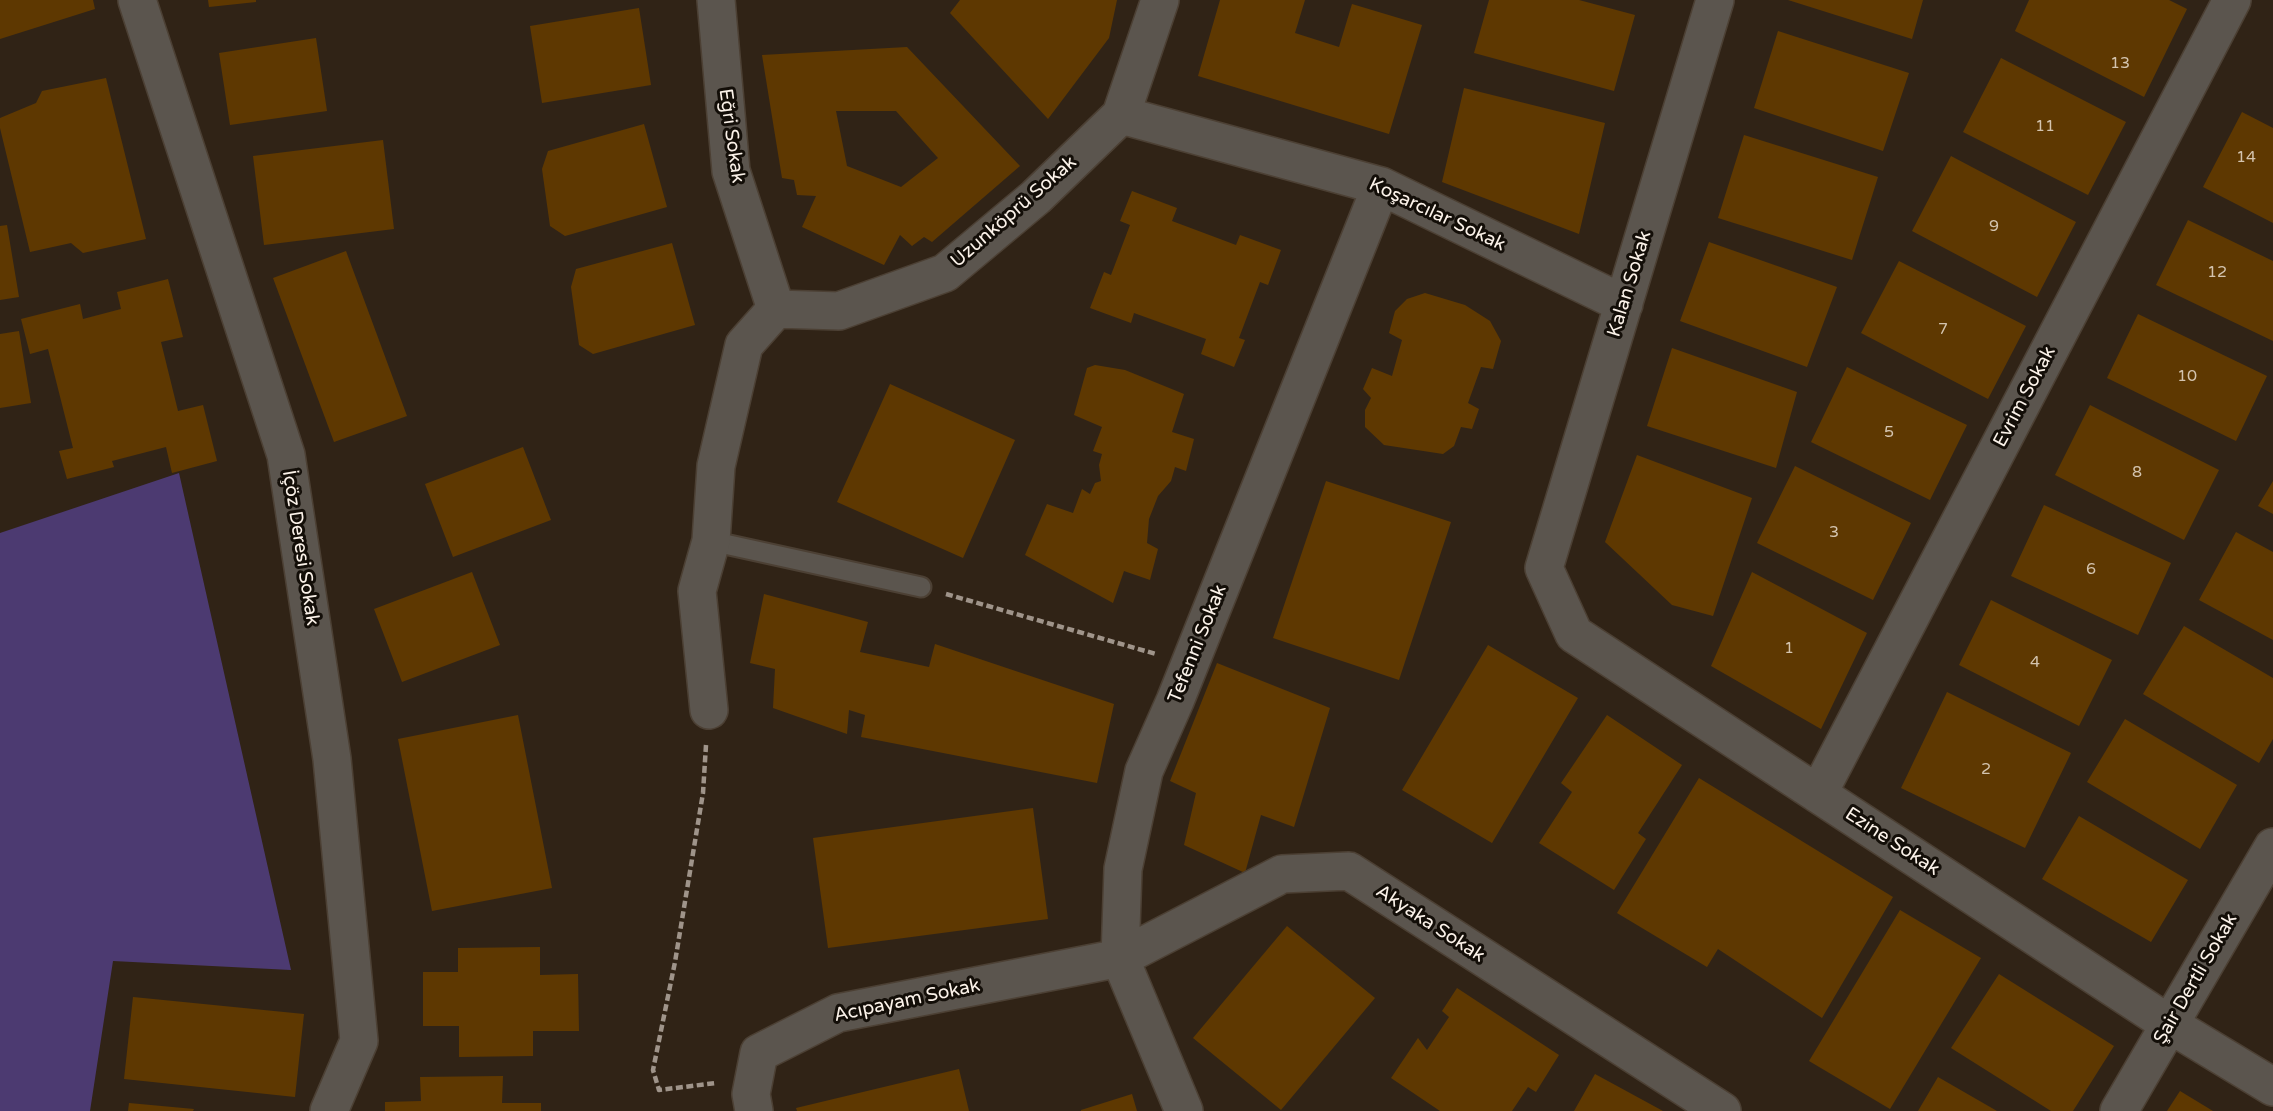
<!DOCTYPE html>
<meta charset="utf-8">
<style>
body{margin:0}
canvas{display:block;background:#302316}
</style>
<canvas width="2273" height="1111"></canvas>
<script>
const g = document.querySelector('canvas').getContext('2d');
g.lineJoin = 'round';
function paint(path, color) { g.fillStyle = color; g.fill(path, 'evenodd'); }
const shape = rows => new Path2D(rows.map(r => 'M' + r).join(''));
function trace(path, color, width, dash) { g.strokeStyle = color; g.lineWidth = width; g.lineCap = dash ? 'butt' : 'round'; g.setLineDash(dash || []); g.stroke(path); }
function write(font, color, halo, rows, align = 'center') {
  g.font = font + ' "Varela Round",sans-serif'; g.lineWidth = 6; g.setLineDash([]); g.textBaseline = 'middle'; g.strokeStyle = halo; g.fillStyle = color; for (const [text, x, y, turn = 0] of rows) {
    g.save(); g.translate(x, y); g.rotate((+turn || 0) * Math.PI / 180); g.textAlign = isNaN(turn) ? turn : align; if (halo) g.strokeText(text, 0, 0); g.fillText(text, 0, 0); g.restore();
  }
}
paint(shape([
 [179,473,291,970,113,961,90,1111,0,1111,0,533]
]), '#4c3a71');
paint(shape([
 [0,0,93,0,95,9,0,39],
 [208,0,256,0,256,2,209,7],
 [960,0,1117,0,1109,38,1048,119,950,13],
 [1220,0,1305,0,1295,33,1339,47,1352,4,1422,25,1389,134,1198,76],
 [1489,0,1579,0,1635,15,1614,91,1474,53],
 [1788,0,1923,0,1912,39],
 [2029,0,2169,0,2187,9,2144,97,2015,31],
 [639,8,651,85,542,103,530,26],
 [1778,31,1909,73,1883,151,1754,108],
 [316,38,327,111,230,125,219,53],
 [907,47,1020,166,932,242,924,237,912,246,900,235,884,265,802,227,816,196,797,195,794,180,782,178,762,55],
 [836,111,896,111,938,158,901,187,847,166],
 [2001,58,2126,122,2088,195,1963,132],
 [106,78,146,239,83,253,71,243,30,252,0,128,0,118,36,103,42,91],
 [1464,88,1605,123,1579,234,1442,182],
 [2242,112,2273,128,2273,223,2203,187],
 [644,124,667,207,565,236,550,226,542,169,548,151],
 [1744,135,1878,177,1852,260,1718,218],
 [383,140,394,229,264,245,253,156],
 [1951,156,2076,222,2037,297,1912,231],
 [1132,191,1177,208,1172,221,1236,245,1240,235,1281,250,1268,285,1260,282,1239,338,1245,340,1234,367,1201,354,1206,339,1134,313,1131,323,1090,308,1104,272,1111,275,1130,225,1120,221],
 [2188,220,2273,261,2273,341,2156,285],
 [7,225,19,297,0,300,0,226],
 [1709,242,1837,287,1807,367,1680,321],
 [672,243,695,325,593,354,579,345,571,287,576,269],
 [346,251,407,416,334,442,273,278],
 [1899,261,2026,326,1988,399,1861,333],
 [168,279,183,337,161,342,178,411,203,405,217,461,172,473,166,447,112,461,114,467,67,479,59,451,73,448,48,349,30,354,21,319,80,304,83,319,121,309,117,292],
 [1425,293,1465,305,1490,321,1501,341,1493,369,1481,367,1468,403,1479,409,1472,429,1461,427,1454,446,1443,454,1384,445,1365,427,1365,410,1371,398,1363,389,1372,368,1392,376,1402,340,1389,333,1395,311,1407,299],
 [2138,314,2267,376,2236,441,2107,378],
 [19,331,31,403,0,408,0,334],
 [1672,348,1797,392,1776,468,1647,426],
 [1095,365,1125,370,1184,394,1172,432,1194,439,1186,471,1175,467,1171,481,1158,496,1149,519,1147,543,1158,549,1150,580,1124,571,1113,603,1025,555,1047,504,1073,513,1082,489,1090,494,1095,483,1101,481,1099,465,1102,454,1093,451,1102,427,1074,415,1087,368],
 [1847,367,1967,425,1930,500,1811,442],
 [890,384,1015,440,963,558,837,502],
 [2090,405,2219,470,2184,540,2055,475],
 [523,447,551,520,453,557,425,484],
 [1637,455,1752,498,1713,616,1672,605,1605,542],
 [1795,466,1911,523,1873,600,1757,543],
 [1326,481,1451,522,1399,680,1273,638],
 [2273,481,2273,514,2258,506],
 [2044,505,2171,563,2138,635,2011,576],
 [2236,532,2273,552,2273,640,2199,600],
 [472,572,500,645,402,682,374,609],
 [1752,572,1867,633,1821,729,1711,666],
 [764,594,868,622,860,652,929,667,935,644,1114,704,1097,783,861,737,865,715,849,710,847,734,773,708,775,669,750,663],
 [1991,600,2112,660,2079,726,1959,665],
 [2184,626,2273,678,2273,739,2259,763,2143,694],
 [1488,645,1578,698,1492,843,1402,790],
 [1217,663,1330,708,1294,827,1261,815,1245,873,1184,845,1196,793,1170,781],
 [1947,692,2071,753,2025,848,1901,788],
 [518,715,552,888,432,911,398,739],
 [1607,715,1682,765,1638,833,1646,839,1614,890,1539,843,1572,792,1561,783],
 [2125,719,2237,785,2200,849,2087,782],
 [1699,778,1893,897,1822,1018,1718,949,1707,967,1617,913],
 [1033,808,1048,919,828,948,813,838],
 [2079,816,2188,880,2151,942,2042,879],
 [1900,910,1981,958,1890,1109,1809,1061],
 [1287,926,1375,998,1281,1110,1193,1038],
 [540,947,540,975,578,974,579,1031,533,1031,533,1056,459,1057,459,1026,423,1026,423,972,458,972,458,948],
 [1999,974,2114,1046,2073,1111,2051,1111,1951,1048],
 [1457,988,1559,1055,1536,1092,1528,1087,1512,1111,1440,1111,1391,1078,1418,1038,1427,1050,1449,1017,1442,1011],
 [133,997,304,1014,295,1097,124,1079],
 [959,1069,969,1111,797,1111,796,1108],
 [1595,1074,1663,1111,1574,1111],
 [503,1076,502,1103,541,1103,541,1111,385,1111,385,1102,421,1101,420,1077],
 [1938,1077,1997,1111,1918,1111],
 [2180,1091,2213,1111,2167,1111],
 [1132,1094,1137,1111,1081,1111,1081,1110],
 [129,1103,194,1109,193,1111,128,1111]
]), '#5e3801');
const lane = shape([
 [711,541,921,587]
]);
const street = shape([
 [137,0,286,455,332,759,359,1041,329,1111],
 [716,0,731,171,776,309],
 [1715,0,1544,568,1574,634,2169,1024,2273,1087],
 [1121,115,1381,186,1624,304],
 [709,710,697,591,711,541,716,466,744,345,776,309,839,311,945,273,1036,197,1121,115,1160,0],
 [1818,794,2232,0],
 [754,1111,751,1094,759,1053,838,1013,1120,958,1282,874,1349,871,1722,1111],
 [1184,1111,1120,958,1123,869,1144,771,1175,701,1381,186],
 [2119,1111,2273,847]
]);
trace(lane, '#4c4034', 23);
trace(street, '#4c4034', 40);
trace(shape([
 [946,594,1156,654],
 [706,745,703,793,675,962,653,1070,659,1090,716,1083]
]), '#9f948a', 4.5, [7, 3.5]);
trace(lane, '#5b554e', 19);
trace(street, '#5b554e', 37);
write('16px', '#d4c4af', null, [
 ["13",2120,64],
 ["11",2045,127],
 ["14",2246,158],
 ["9",1994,227],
 ["12",2217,273],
 ["7",1943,330],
 ["10",2187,377],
 ["5",1889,433],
 ["8",2137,473],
 ["3",1834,533],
 ["6",2091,570],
 ["1",1789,649],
 ["4",2035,663],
 ["2",1986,770]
]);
write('19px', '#fbf2e9', '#130e08', [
 ["Eğri Sokak",731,136,82],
 ["Uzunköprü Sokak",1014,212,-41],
 ["Koşarcılar Sokak",1437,215,25],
 ["Kalan Sokak",1630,284,-73],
 ["Evrim Sokak",2025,397,-62],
 ["İçöz Deresi Sokak",300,548,81],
 ["Tefenni Sokak",1198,644,-68],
 ["Ezine Sokak",1892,842,33],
 ["Akyaka Sokak",1430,924,33],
 ["Şair Dertli Sokak",2196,979,-60],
 ["Acıpayam Sokak",907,1001,-12]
]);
</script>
